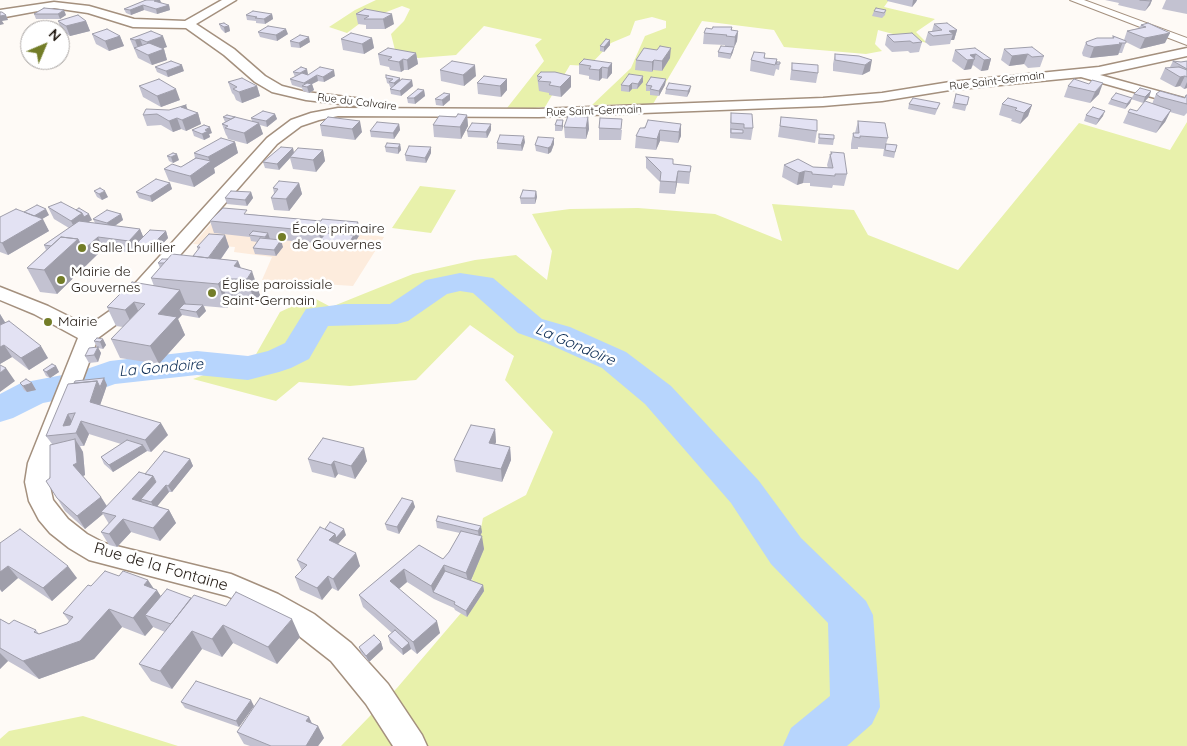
<!DOCTYPE html>
<meta charset="utf-8">
<style>
body{margin:0}
#map{position:relative;width:1187px;height:746px;overflow:hidden;background:#fefaf6;font-family:Quicksand,sans-serif}
canvas{display:block}
.north{position:absolute;left:20px;top:20px;width:50px;height:50px;box-sizing:border-box;background:#fff;border:1px solid #a7a3a1;border-radius:50%;rotate:45deg;font-size:14px;font-weight:700;line-height:20px;text-align:center;color:#221a13}
.north::after{content:'';display:block;margin:auto;width:18px;height:22px;background:#737d28;clip-path:polygon(50% 0,100% 100%,50% 72%,0 100%)}
</style>
<div id="map">
<canvas width="1187" height="746"></canvas>
<div class="north">N</div>
</div>
<script>
const g = document.querySelector('canvas').getContext('2d');
g.lineJoin = 'round';
function paint(path, color) { g.fillStyle = color; g.fill(path, 'evenodd'); }
const shape = rows => new Path2D(rows.map(r => 'M' + r).join(''));
function trace(path, color, width, dash) { g.strokeStyle = color; g.lineWidth = width; g.lineCap = dash ? 'butt' : 'round'; g.setLineDash(dash || []); g.stroke(path); }
function write(font, color, halo, rows, align = 'center') {
  g.font = font + ' Quicksand,sans-serif'; g.lineWidth = 5; g.setLineDash([]); g.textBaseline = 'middle'; g.strokeStyle = halo; g.fillStyle = color; for (const [text, x, y, turn = 0] of rows) {
    g.save(); g.translate(x, y); g.rotate((+turn || 0) * Math.PI / 180); g.textAlign = isNaN(turn) ? turn : align; if (halo) g.strokeText(text, 0, 0); g.fillText(text, 0, 0); g.restore();
  }
}
paint(shape([
 [217,217,332,229,384,237,353,286,262,280,272,257,234,252,235,247,193,244]
]), '#fdecdd');
paint(shape([
 [376,0,889,0,884,7,935,19,916,32,927,43,878,30,875,44,882,51,866,54,784,47,774,30,702,21,653,104,592,105,631,68,645,36,666,28,666,21,652,17,635,21,630,35,611,43,589,66,570,65,545,107,521,109,507,108,544,61,535,45,542,39,484,26,456,55,418,58,395,50,391,34,404,21,410,9,402,6,363,21,347,33,329,27,355,10],
 [1187,122,1187,746,341,746,397,688,473,599,472,574,483,518,526,495,553,432,505,380,514,356,470,325,416,380,350,386,299,382,276,401,193,379,255,356,280,312,312,297,331,307,413,274,475,260,516,255,547,280,552,251,532,214,570,209,638,208,715,214,782,241,772,204,854,210,868,235,958,270,1079,123,1170,150],
 [420,186,456,190,431,233,392,228],
 [83,716,178,746,0,746,0,739,9,731]
]), '#e8f1ab');
paint(shape([
 [460,273,493,278,542,319,570,327,626,352,671,386,759,481,801,538,866,601,873,615,880,707,872,724,847,746,783,746,791,728,830,696,828,623,771,564,731,503,645,404,602,368,546,343,518,333,473,293,460,291,447,294,408,321,397,324,328,326,309,359,291,368,279,372,248,380,197,375,115,384,84,395,43,403,13,418,0,422,0,394,21,383,78,372,110,361,197,351,248,356,268,351,285,343,306,309,344,304,390,304,426,280,460,273]
]), '#b7d5fd');
const minor = shape([
 [1070,0,1084,0,1187,38,1187,45,1070,0]
]);
const tertiary = shape([
 [222,0,236,0,196,24,234,49,265,76,282,86,306,92,363,99,365,102,363,105,358,106,306,100,272,92,255,82,224,55,186,28,133,27,88,13,54,8,0,18,0,10,54,2,89,6,134,19,185,21,222,0],
 [1187,48,1187,56,1100,75,1187,99,1187,107,1081,77,950,90,882,101,823,106,539,117,338,116,319,120,301,126,277,144,125,318,98,338,52,463,49,482,53,500,68,519,87,534,104,543,231,574,278,594,314,614,351,643,388,684,422,735,427,746,393,746,366,704,331,661,294,632,258,610,227,596,89,560,69,548,50,533,39,520,29,501,25,482,28,463,78,338,34,314,0,300,0,287,48,306,88,326,111,310,267,138,291,120,311,113,338,108,539,109,823,98,882,93,950,82,1099,67,1187,48]
]);
trace(minor, '#a4907e', 2);
trace(tertiary, '#a4907e', 3);
paint(minor, '#fff');
paint(tertiary, '#fff');
paint(shape([
 [146,0,169,5,170,10,157,14,144,10,131,15,126,13,124,9],
 [887,0,917,0,916,2,912,7,887,1],
 [1105,0,1152,0,1150,5,1145,11,1139,10,1118,5,1119,3],
 [1166,0,1187,0,1187,14,1162,9],
 [44,8,66,15,60,19,36,19,34,14],
 [365,9,394,24,385,29,366,29,366,25,358,24,356,14],
 [886,10,885,15,882,18,872,16,874,11],
 [272,14,273,19,265,24,256,23,256,21,247,20,246,15],
 [58,21,86,21,90,31,70,36,62,31],
 [1148,23,1165,43,1140,49,1126,42,1122,53,1119,53,1118,55,1090,58,1083,56,1082,53,1086,42,1112,38,1113,36,1124,40,1127,31,1139,28,1141,25],
 [219,24,229,26,230,31,225,33,221,29],
 [934,24,957,30,954,40,951,40,950,44,930,46,925,42,928,32,932,31],
 [732,27,732,30,738,31,737,41,734,47,733,52,730,59,718,57,718,52,725,46,725,45,703,44,704,33,712,29],
 [151,31,167,47,162,48,164,49,167,60,152,65,138,58,130,39],
 [258,32,288,34,277,41,260,37],
 [92,34,120,36,124,46,109,51,96,44],
 [887,35,922,42,919,52,910,53,908,51,892,52,885,45],
 [372,38,374,48,364,54,343,50,341,39],
 [610,40,610,45,604,52,600,51,600,46],
 [290,41,310,42,300,48,291,47],
 [963,49,991,59,988,70,981,71,973,65,971,69,964,70,952,61,955,50],
 [1004,49,1044,56,1040,67,1028,68,1024,64,1009,66,1001,60],
 [416,53,418,64,408,70,404,70,401,72,390,70,389,67,380,65,378,54],
 [765,53,765,58,777,59,777,62,780,62,779,70,776,69,774,76,750,71,751,60],
 [835,54,859,56,870,71,862,75,833,71,833,64],
 [670,58,662,71,653,70,652,72,635,70,636,60],
 [1173,61,1181,62,1187,61,1187,88,1184,89,1180,86,1175,87,1160,79,1165,68,1172,67,1170,67],
 [612,63,612,73,607,79,602,78,599,81,589,79,589,76,579,74,579,64],
 [792,63,818,73,816,83,790,80],
 [155,67,184,71,168,77,157,72],
 [440,70,476,76,464,86,441,81],
 [293,72,308,74,308,75,335,76,324,82,318,81,312,84,314,90,309,93,303,91,302,88,292,85,290,79,295,77],
 [541,72,571,87,561,97,549,95,549,93,539,91,537,76],
 [643,76,643,82,637,89,632,89,629,92,621,91,621,85],
 [386,78,401,80,413,86,401,96,391,94,390,89,391,88,390,87,389,84,387,83],
 [507,79,507,90,501,97,478,94,477,83],
 [666,79,665,85,659,96,650,95,650,91,646,91,646,85],
 [1074,79,1099,94,1090,103,1064,97,1068,86],
 [228,82,257,86,260,96,242,103,236,100,234,95,232,93],
 [139,86,180,100,161,107,143,97],
 [666,89,690,91,687,97,665,94],
 [424,90,425,96,415,104,408,103,407,98],
 [1151,91,1149,97,1143,103,1131,99,1134,94],
 [956,94,969,97,965,111,952,108],
 [1156,94,1185,98,1187,95,1187,113,1184,116,1170,112,1165,122,1156,133,1123,123,1128,112,1137,111,1152,104],
 [1008,98,1032,105,1028,116,1020,124,1011,121,1012,119,999,115,1002,104],
 [1132,98,1130,103,1125,109,1108,104,1111,99],
 [435,99,450,100,443,106,436,105],
 [909,104,938,108,935,115,908,109],
 [188,110,198,113,201,124,186,131,181,129,173,132,161,125,147,126,143,115],
 [731,113,753,128,751,140,730,138,730,124],
 [275,114,277,119,267,127,260,125,263,134,247,144,228,139,227,136,226,135,222,124,225,122,223,117,252,121,251,118],
 [467,115,468,126,461,139,434,137,433,125,456,117],
 [1086,115,1103,116,1096,125,1084,121],
 [328,117,362,132,355,140,322,136,320,125],
 [588,117,589,129,586,139,565,138,564,127],
 [781,117,817,131,815,143,778,137],
 [600,118,622,130,621,140,599,140,599,128],
 [563,120,563,126,562,131,555,131,555,125],
 [858,121,888,138,886,144,897,145,894,158,883,156,884,149,858,147,858,149,851,149,851,144,853,133,855,133],
 [399,124,400,130,394,139,371,137,370,131],
 [681,124,681,136,678,143,660,141,656,150,635,148,636,136,642,128,646,126],
 [192,130,212,133,209,134,210,137,204,140,194,136],
 [491,130,487,138,468,137,467,131],
 [819,134,834,139,833,145,818,144],
 [554,138,554,144,551,152,548,154,536,151,535,145],
 [235,142,238,153,214,168,215,173,194,187,169,181,164,169,181,167,195,158,194,153],
 [525,142,522,151,497,149,497,143],
 [400,144,401,150,398,154,386,152,385,147],
 [293,148,294,153,323,150,325,161,316,172,293,169,290,158,279,170,265,168,263,162],
 [831,152,847,174,844,186,833,185,832,188,810,186,810,183,803,183,797,185,782,177,784,165,828,168,827,165,830,154,831,154],
 [431,153,426,163,406,161,405,155],
 [167,156,179,160,173,163,169,161],
 [646,157,673,159,673,164,691,166,689,184,677,183,675,194,659,193,660,182,646,168],
 [170,183,172,189,152,202,139,198,136,192],
 [299,183,302,194,289,211,274,210,271,198,274,193,273,188],
 [94,191,108,197,102,200,97,197],
 [536,191,537,197,535,204,521,204,520,198],
 [251,192,253,198,247,206,227,204,225,198],
 [48,207,92,220,88,222,95,223,93,219,121,214,123,220,115,226,140,229,143,237,166,231,168,238,155,252,139,250,138,248,134,253,103,249,57,294,40,292,27,268,46,250,44,245,69,228,54,219],
 [24,212,49,215,42,219,49,231,8,255,0,252,0,217],
 [248,214,321,221,358,222,360,234,351,249,315,246,315,243,270,239,283,247,276,256,255,254,253,248,257,242,251,241,250,237,214,233,210,221],
 [225,235,229,247,221,259,238,261,241,268,260,295,255,303,238,303,236,306,229,305,227,308,204,306,206,311,199,318,182,315,178,319,185,335,159,364,120,358,111,339,123,327,116,326,107,307,154,286,151,278,160,268,158,263,168,259,193,256,198,250,197,247],
 [0,314,5,322,48,358,29,370,12,357,0,364],
 [103,339,106,345,103,349,98,348,101,353,98,362,89,363,85,356,97,347,94,341],
 [56,366,59,372,50,378,46,376,43,370],
 [20,383,32,383,36,390,27,392,24,390],
 [74,383,107,385,100,405,168,435,151,452,147,451,113,472,104,464,101,457,121,444,89,434,84,446,80,446,83,452,85,475,83,476,101,497,107,506,145,474,190,459,193,466,172,492,169,492,157,506,169,510,176,523,160,541,131,532,117,547,109,545,101,532,109,524,103,514,85,529,65,511,57,498,50,478,52,444,46,436],
 [495,429,496,442,495,444,510,447,511,460,502,482,456,472,454,460],
 [308,459,367,461,355,479,338,474,335,478,312,472],
 [413,501,415,507,399,534,387,530,385,524],
 [436,521,482,532,480,536,484,549,471,580,483,585,484,591,467,617,455,610,454,608,434,599,407,582,399,589,440,633,417,654,411,649,403,655,390,643,388,636,392,633,363,607,359,595,419,545,443,559,449,552,460,533,437,528],
 [325,529,346,535,338,544,360,566,338,591,332,588,322,600,300,590,295,577,302,571,297,560],
 [0,543,77,578,52,601,18,578,2,592,0,590],
 [91,586,154,589,161,596,191,598,300,637,277,664,233,643,222,657,202,649,172,689,151,681,139,664,165,632,153,627,145,636,122,627,94,659,39,679,8,661,0,669,0,619,9,624,36,630,39,634,67,624,69,621,63,613],
 [381,642,383,649,369,662,361,653,359,647],
 [181,702,254,706,239,727,185,708],
 [309,717,312,723,318,726,324,738,318,746,250,746,244,744,237,732]
]), '#c3c2d1');
paint(shape([
 [157,0,160,0,162,4,154,1],
 [913,0,917,0,916,2,912,7],
 [1151,0,1152,0,1150,5,1145,11],
 [143,5,144,10,131,15,130,10],
 [169,5,170,10,157,14,156,9],
 [64,10,66,15,60,19,58,14],
 [272,14,273,19,265,24,264,19],
 [392,14,394,24,385,29,383,19],
 [6,15,8,20,2,21,4,24,0,25,0,16],
 [86,21,90,31,70,36,66,26],
 [229,26,230,31,225,33,224,27],
 [286,29,288,34,277,41,276,35],
 [957,30,954,40,951,40,953,34,949,31],
 [738,31,737,41,734,48,735,37],
 [1170,33,1165,43,1140,49,1145,38],
 [120,36,124,46,109,51,105,41],
 [163,36,167,47,151,52,147,42],
 [309,37,310,42,300,48,299,43],
 [372,38,374,48,364,54,362,44],
 [140,39,144,49,139,51,135,40],
 [610,40,610,45,604,52,604,47],
 [1122,44,1118,55,1090,58,1094,47],
 [734,47,733,52,730,59,731,54],
 [671,48,670,58,662,71,662,61],
 [164,49,167,60,152,65,148,55],
 [416,53,418,64,408,70,407,60],
 [970,54,976,54,971,69,964,70],
 [1028,54,1024,64,1009,66,1012,56],
 [403,59,404,70,401,72,399,62],
 [991,59,988,70,981,71,984,60],
 [654,60,653,70,652,72,652,62],
 [872,60,870,71,862,75,865,65],
 [612,63,612,73,607,79,608,68],
 [182,65,184,71,168,77,166,71],
 [475,65,476,76,464,86,463,75],
 [602,67,602,78,599,81,599,70],
 [307,69,308,74,301,79,300,73],
 [334,70,335,76,324,82,323,77],
 [317,75,318,81,312,84,314,90,309,93,307,87,305,87,304,83],
 [571,76,571,87,561,97,560,87],
 [643,76,643,82,637,89,638,84],
 [1185,76,1180,86,1175,87,1180,77],
 [400,78,401,83,395,88,394,83],
 [507,79,507,90,501,97,500,86],
 [666,79,665,85,659,96,659,91],
 [412,80,413,86,401,96,400,91],
 [1187,82,1187,88,1184,89],
 [632,83,632,89,629,92,629,86],
 [1103,83,1099,94,1090,103,1095,92],
 [257,86,260,96,242,103,239,92],
 [691,86,690,91,687,97,688,91],
 [176,89,180,100,161,107,157,96],
 [424,90,425,96,415,104,414,98],
 [1151,91,1149,97,1143,103,1145,97],
 [450,94,450,100,443,106,442,100],
 [1132,98,1130,103,1125,109,1127,104],
 [186,105,190,116,181,107],
 [1032,105,1028,116,1020,124,1024,113],
 [1171,110,1165,122,1156,133,1162,122],
 [1105,111,1103,116,1096,125,1099,119],
 [198,113,201,124,186,131,182,120],
 [275,114,277,119,267,127,266,121],
 [467,115,468,126,461,139,460,127],
 [588,117,589,129,586,139,586,128],
 [177,118,181,129,173,132,169,121],
 [563,120,563,126,562,131,562,126],
 [360,121,362,132,355,140,352,129],
 [259,123,263,134,247,144,244,133],
 [399,124,400,130,394,139,393,133],
 [491,124,491,130,487,138,486,132],
 [681,124,681,136,678,143,679,132],
 [210,127,212,133,209,134,210,137,204,140,202,134,205,130],
 [660,130,660,141,656,150,657,139],
 [524,136,525,142,522,151,521,145],
 [554,138,554,144,551,152,548,154,548,148],
 [235,142,238,153,214,168,215,173,194,187,190,176,210,162,208,157],
 [400,144,401,150,398,154,398,148],
 [431,147,431,153,426,163,425,158],
 [293,148,294,154,290,157,290,158,279,170,277,164],
 [323,150,325,161,316,172,313,160],
 [177,154,179,160,173,163,171,157],
 [678,171,677,183,675,194,676,182],
 [805,171,803,183,797,185,799,173],
 [170,183,172,189,152,202,150,196],
 [299,183,302,194,289,211,286,199],
 [105,191,108,197,102,200,99,194],
 [536,191,537,197,535,204,535,198],
 [251,192,253,198,247,206,245,200],
 [46,209,49,215,32,225,29,218],
 [82,213,89,214,92,220,87,223,77,233,71,221],
 [121,214,123,220,110,229,107,223],
 [43,219,49,231,8,255,2,243],
 [358,222,360,234,351,249,349,243,354,235,353,229],
 [324,227,327,239,320,240,322,246,319,234],
 [140,229,145,241,136,244,138,248,134,253,129,241],
 [166,231,168,238,155,252,152,245],
 [268,233,270,239,267,243,265,237],
 [225,235,229,247,206,280,201,268],
 [98,237,103,249,57,294,44,270,78,239],
 [281,240,283,247,276,256,274,250],
 [238,261,245,279,234,266],
 [252,271,260,295,255,303,247,279],
 [230,279,238,303,236,306,227,282],
 [221,281,229,305,227,308,218,284],
 [180,290,188,309,179,309,182,315,178,319,185,335,159,364,150,346,158,314],
 [134,302,143,321,134,329,125,310],
 [203,305,206,311,199,318,196,312],
 [0,314,6,324,0,327],
 [103,339,106,345,103,349,100,342],
 [4,345,12,357,0,364,0,347],
 [41,346,48,358,29,370,21,358],
 [98,347,101,353,98,362,94,355],
 [56,366,59,372,50,378,46,372],
 [6,368,15,381,0,392,0,373],
 [104,378,107,385,104,394,100,387],
 [97,381,104,394,97,414,90,402],
 [32,383,36,390,27,392,23,386],
 [68,414,75,427,63,426],
 [81,421,89,434,84,446,76,433],
 [161,423,168,435,151,452,145,440],
 [495,429,496,442,490,456,489,443],
 [75,439,83,452,85,475,81,477,73,465],
 [143,445,147,451,113,472,109,465],
 [510,447,511,460,502,482,501,469],
 [364,448,367,461,355,479,351,466],
 [190,459,193,466,172,492,168,486],
 [334,461,338,474,335,478,331,465],
 [153,476,159,489,141,499,144,506,132,499],
 [166,485,169,492,155,509,151,502],
 [101,497,109,510,101,512,103,514,85,529,77,516],
 [413,501,415,507,399,534,397,527],
 [169,510,176,523,160,541,153,528],
 [123,519,131,532,117,547,109,534],
 [481,526,482,532,479,538,478,531],
 [344,529,346,535,338,544,329,540,335,534],
 [482,536,484,549,469,585,466,573],
 [356,553,360,566,338,591,333,579],
 [444,565,446,577,433,592,431,586],
 [8,566,18,578,2,592,0,589,0,572],
 [68,566,77,578,52,601,43,588],
 [404,569,407,582,394,593,390,581],
 [328,576,332,588,322,600,317,588],
 [148,580,156,592,157,590,168,608,145,615,153,627,145,636,133,618,144,585],
 [483,585,484,591,467,617,466,611],
 [109,609,122,627,94,659,39,679,23,661],
 [292,619,300,637,277,664,268,647],
 [437,621,440,633,417,654,413,642],
 [223,625,233,643,222,657,212,639],
 [192,631,202,649,172,689,160,671],
 [381,642,383,649,369,662,366,656],
 [409,643,411,649,403,655,402,649],
 [0,653,8,661,0,669],
 [251,700,254,706,239,727,236,721],
 [309,717,314,729,306,721],
 [318,726,324,738,318,746,306,746]
]), '#9f9eaa');
const building = shape([
 [146,0,157,0,154,1,169,5,156,9,143,5,130,10,124,9,146,0],
 [1140,0,1151,0,1150,1,1140,0],
 [44,8,64,10,58,14,34,14,44,8],
 [876,8,886,10,884,13,874,11,876,8],
 [365,9,392,14,383,19,364,19,369,16,356,14,365,9],
 [253,11,272,14,264,19,255,18,257,17,246,15,253,11],
 [0,12,2,12,6,15,0,16,0,12],
 [78,15,86,21,66,26,58,21,78,15],
 [224,23,229,26,224,27,219,24,224,23],
 [947,23,957,30,949,31,953,34,933,36,928,32,942,30,934,24,947,23],
 [1148,23,1170,33,1145,38,1127,31,1146,27,1141,25,1148,23],
 [268,26,286,29,276,35,258,32,268,26],
 [713,27,732,27,731,30,738,31,735,37,726,36,727,35,704,33,706,28,712,29,713,27],
 [107,29,120,36,105,41,92,34,107,29],
 [151,31,163,36,147,42,140,39,135,40,130,39,151,31],
 [351,33,372,38,362,44,341,39,351,33],
 [912,33,922,42,913,43,910,41,894,42,887,35,912,33],
 [300,35,309,37,299,43,290,41,300,35],
 [1113,36,1126,41,1126,43,1119,43,1122,44,1094,47,1087,45,1086,42,1097,38,1114,38,1113,36],
 [606,39,610,40,604,47,600,46,606,39],
 [149,43,164,49,148,55,134,48,149,43],
 [660,46,671,48,662,61,654,60,652,62,636,60,644,48,657,50,660,46],
 [721,46,734,47,731,54,718,52,721,46],
 [1032,47,1044,56,1032,57,1028,54,1012,56,1004,49,1032,47],
 [388,48,416,53,407,60,403,59,399,62,388,60,392,57,378,54,388,48],
 [975,48,991,59,984,60,976,54,970,55,975,59,967,60,955,50,975,48],
 [754,52,765,53,764,58,777,59,775,65,751,60,754,52],
 [835,54,859,56,872,60,865,65,835,60,835,54],
 [584,59,612,63,608,68,602,67,599,70,589,69,591,66,579,64,584,59],
 [171,61,182,65,166,71,155,67,171,61],
 [452,61,475,65,463,75,440,70,452,61],
 [1173,61,1181,62,1187,61,1187,69,1173,61],
 [777,62,780,62,780,64,776,64,777,62],
 [792,63,818,65,818,73,792,70,792,63],
 [301,67,307,69,300,73,293,72,301,67],
 [320,67,334,70,323,77,317,75,304,83,290,79,302,73,308,75,320,67],
 [1179,67,1187,70,1187,77,1185,76,1180,77,1165,68,1179,67],
 [541,72,555,72,571,76,560,87,549,85,551,82,538,81,542,77,537,76,541,72],
 [629,74,643,76,638,84,632,83,629,86,621,85,629,74],
 [386,75,400,78,394,83,389,82,393,79,386,78,386,75],
 [484,76,507,79,500,86,477,83,484,76],
 [651,77,666,79,659,91,650,89,652,86,646,85,651,77],
 [242,78,257,86,239,92,233,89,237,87,228,82,242,78],
 [159,79,176,89,157,96,139,86,159,79],
 [402,79,412,80,400,91,390,89,402,79],
 [1074,79,1089,84,1092,80,1103,83,1095,92,1068,86,1074,79],
 [307,83,312,84,307,87,302,86,307,83],
 [669,83,691,86,688,91,666,89,669,83],
 [1140,88,1151,91,1145,97,1134,94,1140,88],
 [418,89,424,90,414,98,407,98,418,89],
 [1160,91,1185,98,1186,95,1187,95,1187,104,1160,97,1156,94,1160,91],
 [444,93,450,94,442,100,435,99,444,93],
 [1116,93,1132,98,1127,104,1111,99,1116,93],
 [956,94,969,97,967,105,954,103,956,94],
 [913,98,940,103,937,109,909,104,913,98],
 [1008,98,1032,105,1024,113,1015,110,1017,108,1002,104,1008,98],
 [1145,101,1171,110,1162,122,1128,112,1130,109,1137,111,1145,101],
 [186,105,181,107,198,113,182,120,177,118,169,121,157,114,143,115,146,109,169,110,186,105],
 [1093,107,1105,111,1099,119,1086,115,1093,107],
 [263,111,275,114,266,121,251,118,263,111],
 [731,113,752,114,753,128,744,128,744,124,731,123,731,113],
 [458,114,467,115,460,127,433,125,439,116,456,117,458,114],
 [227,115,235,117,231,119,223,117,227,115],
 [568,116,588,117,586,128,564,127,568,116],
 [235,117,259,123,244,133,225,128,228,126,222,124,235,117],
 [328,117,360,121,352,129,320,125,328,117],
 [781,117,817,120,817,131,780,126,781,117],
 [600,118,622,119,621,129,599,128,600,118],
 [557,120,563,120,562,126,555,125,557,120],
 [648,120,681,124,679,132,660,130,657,139,636,136,640,128,645,128,648,120],
 [858,121,885,123,888,138,860,136,860,138,854,137,853,133,859,133,858,121],
 [377,122,399,124,393,133,370,131,377,122],
 [472,123,491,124,486,132,467,131,472,123],
 [204,125,210,127,205,130,208,131,202,134,192,130,204,125],
 [731,129,743,130,743,133,731,133,731,129],
 [819,134,834,135,834,139,819,138,819,134],
 [500,135,524,136,521,145,497,143,500,135],
 [538,137,554,138,551,146,548,148,535,145,538,137],
 [221,138,235,142,208,157,194,153,221,138],
 [387,143,400,144,398,148,385,147,387,143],
 [886,144,897,145,895,152,885,150,886,144],
 [409,146,431,147,425,158,405,155,409,146],
 [281,147,293,148,277,164,263,162,281,147],
 [298,148,323,150,313,160,290,157,298,148],
 [831,152,844,153,847,174,835,174,835,176,812,174,812,172,805,171,799,173,784,165,798,159,813,167,833,168,830,154,832,154,831,152],
 [173,153,177,154,171,157,167,156,173,153],
 [646,157,673,159,673,164,691,166,690,172,678,171,676,182,660,181,661,172,646,157],
 [196,158,211,161,190,176,164,169,172,164,181,167,196,158],
 [156,179,170,183,150,196,136,192,156,179],
 [279,181,299,183,286,199,271,198,278,189,273,188,279,181],
 [100,188,105,191,99,194,94,191,100,188],
 [523,190,536,191,535,198,520,198,523,190],
 [231,191,251,192,245,200,225,198,231,191],
 [61,202,82,213,71,221,48,207,61,202],
 [37,205,46,209,34,216,24,212,37,205],
 [79,208,89,214,84,217,82,213,76,210,79,208],
 [223,208,247,210,244,214,321,221,322,219,358,222,353,229,324,227,319,234,312,233,314,231,210,221,223,208],
 [16,209,43,219,2,243,0,242,0,217,16,209],
 [107,210,121,214,107,223,93,219,107,210],
 [79,221,140,229,129,241,98,237,83,250,78,239,61,237,51,246,44,245,79,221],
 [150,230,166,231,152,245,136,244,150,230],
 [253,231,268,233,265,237,249,235,253,231],
 [326,233,354,235,349,243,320,240,326,233],
 [209,234,225,235,208,258,193,256,200,247,197,247,209,234],
 [61,237,78,239,44,270,27,268,61,237],
 [260,238,281,240,274,250,253,248,260,238],
 [172,254,238,261,234,266,252,271,247,279,230,279,227,282,221,281,218,284,151,278,172,254],
 [162,259,168,259,164,263,158,263,162,259],
 [132,282,180,290,158,314,177,317,150,346,111,339,145,304,134,302,125,310,107,307,132,282],
 [184,304,203,305,196,312,179,309,184,304],
 [9,321,41,346,21,358,4,345,0,347,0,325,9,321],
 [97,338,103,339,100,342,94,341,97,338],
 [98,347,94,355,85,356,89,348,98,347],
 [52,364,56,366,46,372,43,370,52,364],
 [0,365,6,368,0,373,0,365],
 [104,378,100,387,97,381,74,383,75,381,104,378],
 [26,379,32,383,23,386,20,383,26,379],
 [97,381,90,402,161,423,145,440,81,421,76,433,46,436,68,384,97,381],
 [75,413,70,425,63,426,68,414,75,413],
 [471,425,495,429,489,443,510,447,501,469,454,460,471,425],
 [323,438,364,448,351,466,334,461,331,465,308,459,323,438],
 [75,439,77,463,73,465,101,497,77,516,57,498,46,481,50,478,50,445,75,439],
 [127,440,143,445,109,465,101,457,127,440],
 [164,451,190,459,168,486,166,485,151,502,141,499,156,482,153,476,145,474,164,451],
 [139,472,153,476,132,499,169,510,153,528,123,519,109,534,101,532,116,516,101,512,139,472],
 [402,498,413,501,397,527,385,524,402,498],
 [438,516,481,526,478,531,436,521,438,516],
 [330,522,344,529,336,538,335,534,325,529,330,522],
 [320,527,335,534,329,540,356,553,333,579,328,576,317,588,295,577,307,565,297,560,320,527],
 [20,529,68,566,43,588,8,566,0,572,0,543,20,529],
 [461,531,482,536,466,573,444,565,431,586,404,569,390,581,437,621,413,642,359,595,419,545,443,559,449,552,461,531],
 [105,571,119,576,123,571,148,580,144,585,157,590,133,618,109,609,80,641,23,661,0,648,0,619,9,624,14,620,36,630,34,632,39,634,67,624,73,617,63,613,88,585,91,586,105,571],
 [445,571,483,585,466,611,454,604,455,602,433,592,445,571],
 [167,589,191,598,171,624,145,615,167,589],
 [236,592,292,619,268,647,223,625,212,639,192,631,160,671,139,664,194,595,226,606,236,592],
 [395,630,409,643,402,649,388,636,395,630],
 [374,635,381,642,366,656,359,647,374,635],
 [196,681,251,700,236,721,181,702,196,681],
 [260,698,309,717,306,721,318,726,306,746,271,746,237,732,260,698]
]);
paint(building, '#e3e2f3');
trace(building, '#9f9eaa', 1);
for (const [x, y, r, color] of [
 [282,237,5,"#737d28"],
 [82,248,5,"#737d28"],
 [61,280,5,"#737d28"],
 [212,293,5,"#737d28"],
 [48,322,5,"#737d28"]
]) { const dot = new Path2D(); dot.arc(x, y, r, 0, 2 * Math.PI); g.fillStyle = color; g.fill(dot); trace(dot, '#fff', 2); }
write('11px', '#221a13', '#fff', [
 ["Rue Saint-Germain",997,81,-7],
 ["Rue du Calvaire",357,102,7],
 ["Rue Saint-Germain",594,111,-2]
]);
write('14px', '#221a13', '#fff', [
 ["École primaire",292,229],
 ["de Gouvernes",292,245],
 ["Salle Lhuillier",92,248],
 ["Mairie de",71,272],
 ["Gouvernes",71,288],
 ["Église paroissiale",222,285],
 ["Saint-Germain",222,301],
 ["Mairie",58,322]
], 'left');
write('italic 15px', '#092a53', '#fff', [
 ["La Gondoire",575,345,23],
 ["La Gondoire",161,368,-5]
]);
write('16px', '#221a13', '#fff', [
 ["Rue de la Fontaine",161,567,16]
]);
</script>
